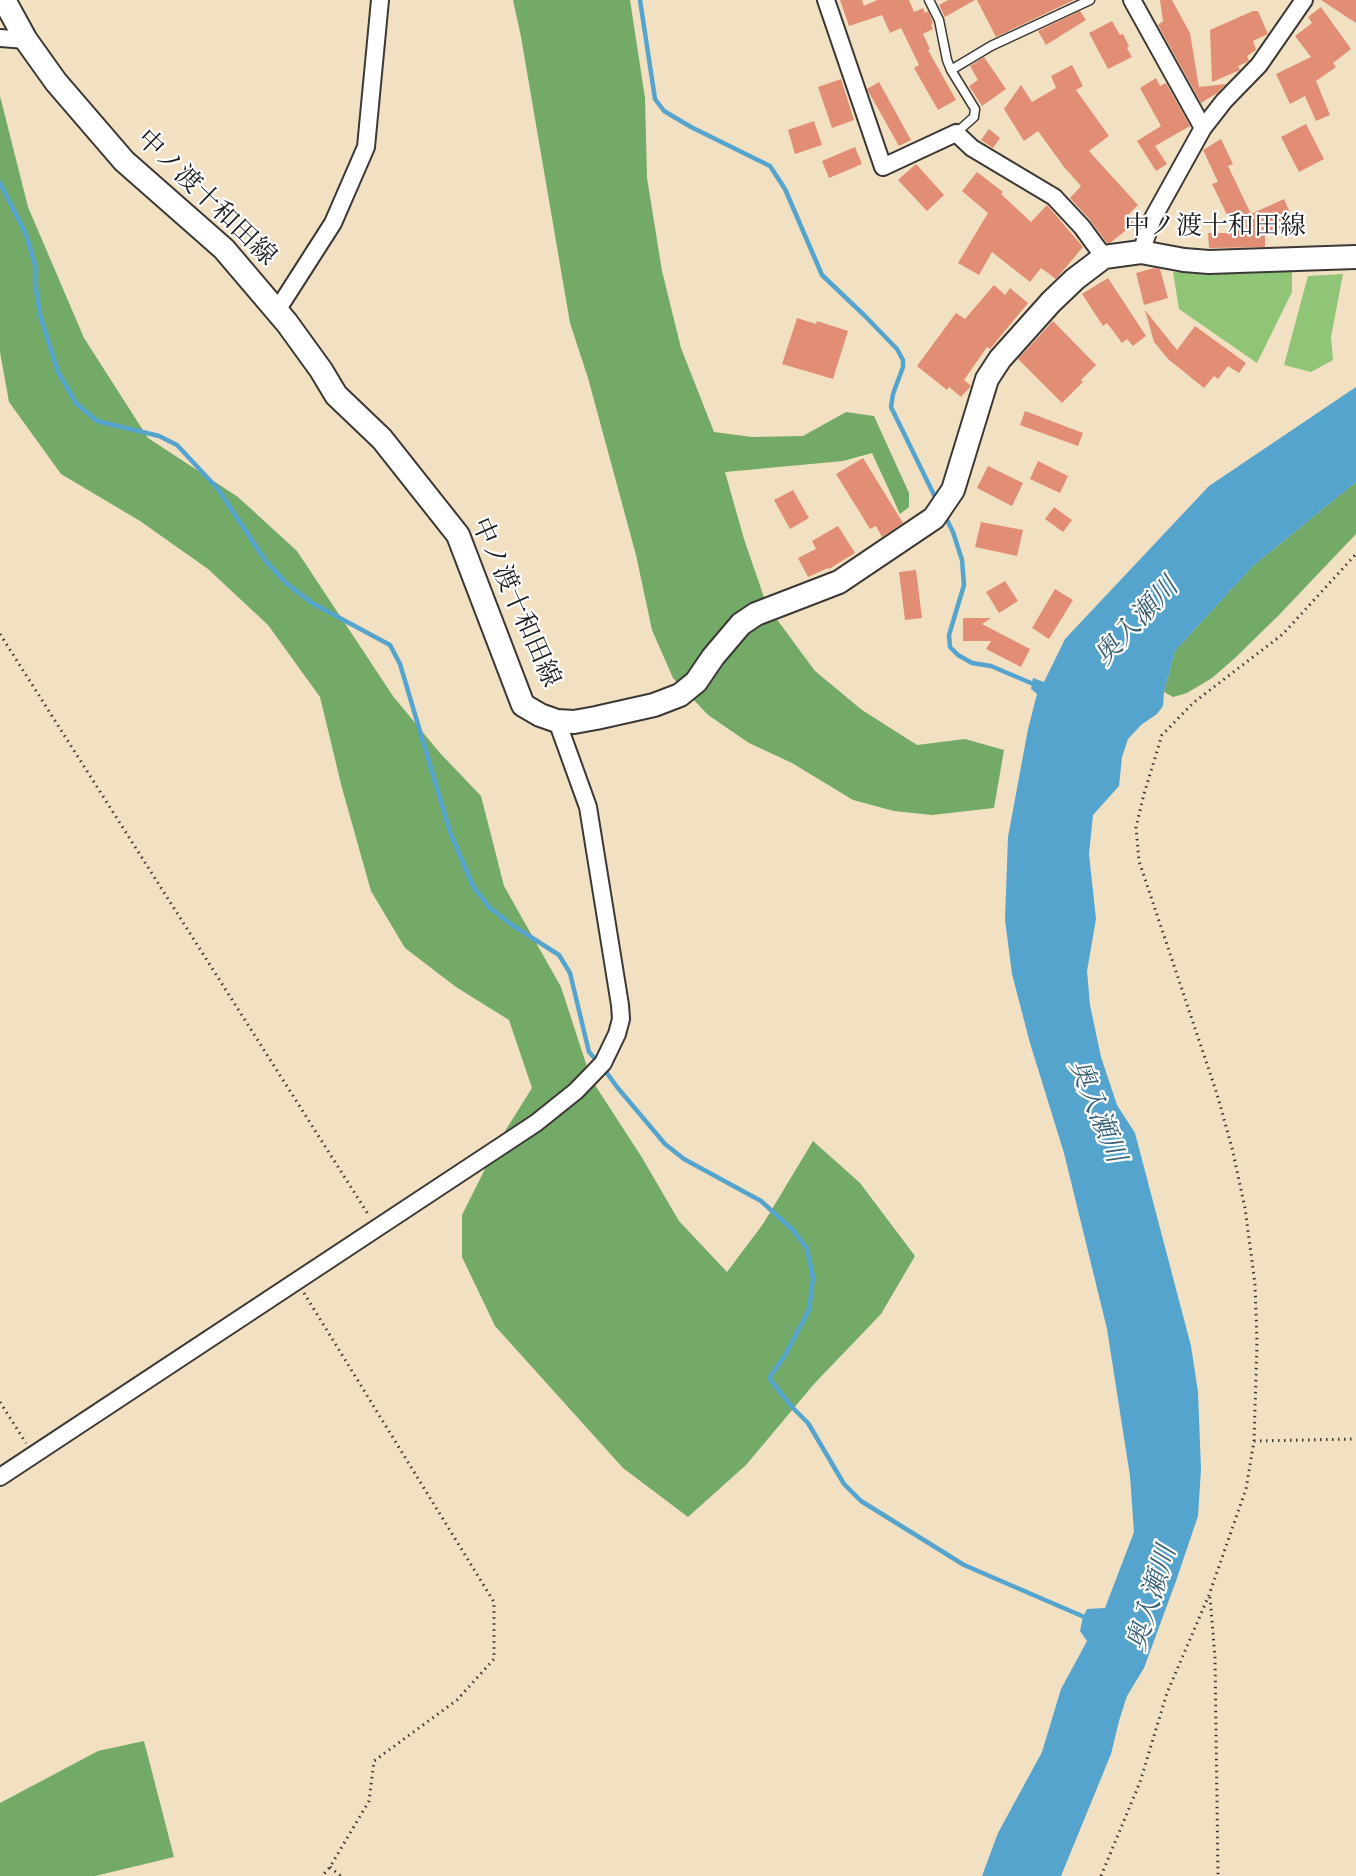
<!DOCTYPE html>
<meta charset="utf-8">
<style>
body{margin:0}
canvas{display:block;background:#f1e0c2}
</style>
<canvas width="1356" height="1876"></canvas>
<script>
const g = document.querySelector('canvas').getContext('2d');
g.lineJoin = 'round';
function paint(path, color) { g.fillStyle = color; g.fill(path, 'evenodd'); }
const shape = rows => new Path2D(rows.map(r => 'M' + r).join(''));
function trace(path, color, width, dash) { g.strokeStyle = color; g.lineWidth = width; g.lineCap = dash ? 'butt' : 'round'; g.setLineDash(dash || []); g.stroke(path); }
function write(font, color, halo, rows, align = 'center') {
  g.font = font + ' "IM FELL Double Pica","Noto Serif JP",serif'; g.lineWidth = 4.5; g.setLineDash([]); g.textBaseline = 'middle'; g.strokeStyle = halo; g.fillStyle = color; for (const [text, x, y, turn = 0] of rows) {
    g.save(); g.translate(x, y); g.rotate((+turn || 0) * Math.PI / 180); g.textAlign = isNaN(turn) ? turn : align; if (halo) g.strokeText(text, 0, 0); g.fillText(text, 0, 0); g.restore();
  }
}
paint(shape([
 [1173,272,1292,272,1292,292,1257,363,1179,309],
 [1343,274,1331,337,1333,360,1311,372,1284,365,1308,276]
]), '#90c476');
paint(shape([
 [513,0,630,0,645,98,647,178,662,271,681,348,714,432,752,437,803,436,846,412,874,416,909,493,909,507,900,514,872,453,843,461,725,472,744,539,767,606,815,671,862,710,917,745,965,739,1004,750,994,808,932,815,894,811,853,800,792,763,749,743,708,715,673,678,652,630,636,555,588,378,570,323,521,37],
 [0,96,28,207,84,338,148,438,238,497,297,551,393,696,439,752,481,796,504,886,561,987,591,1079,641,1156,679,1221,727,1272,763,1224,813,1141,860,1183,915,1256,881,1314,814,1384,746,1465,688,1517,623,1468,495,1326,462,1257,462,1215,500,1139,532,1088,509,1020,456,987,405,948,371,891,342,788,320,697,268,625,208,569,140,521,61,474,9,402,0,352],
 [1356,482,1356,534,1279,615,1235,658,1212,678,1187,693,1173,697,1164,692,1175,651,1253,566],
 [144,1741,174,1857,95,1876,0,1876,0,1803,98,1751]
]), '#74aa67');
paint(shape([
 [1356,387,1356,482,1253,566,1175,651,1164,692,1163,706,1157,714,1141,725,1128,739,1122,757,1119,786,1093,815,1089,854,1096,919,1087,971,1090,1005,1101,1057,1117,1105,1135,1133,1191,1346,1198,1392,1201,1469,1198,1516,1176,1581,1144,1668,1127,1696,1119,1721,1111,1754,1061,1876,982,1876,998,1833,1042,1752,1061,1689,1087,1641,1080,1631,1083,1617,1087,1609,1105,1608,1134,1532,1130,1476,1107,1329,1064,1153,1030,1043,1012,974,1005,920,1008,837,1028,729,1037,694,1031,689,1033,678,1044,682,1065,639,1209,486]
]), '#54a4ce');
trace(shape([
 [640,0,655,99,664,111,691,127,770,166,785,189,822,275,865,316,897,349,903,360,903,367,893,394,891,407,937,501],
 [0,183,26,234,36,268,35,282,40,315,58,372,76,403,97,421,159,436,177,445,218,489,265,560,286,583,312,603,390,645,400,664,450,832,473,886,489,907,512,925,559,955,570,973,589,1052,599,1063],
 [945,516,953,532,962,560,964,585,949,635,950,647,958,655,972,663,991,666,1038,686],
 [604,1069,617,1087,665,1144,684,1159,761,1201,793,1230,807,1249,813,1278,809,1310,784,1357,769,1378,791,1406,808,1423,844,1484,861,1501,964,1565,1089,1619]
]), '#54a4ce', 4.5);
paint(shape([
 [840,0,862,0,864,6,877,0,909,0,914,12,923,8,925,13,928,11,933,23,931,25,933,29,923,34,930,49,928,50,956,100,938,110,914,68,919,65,901,28,890,33,882,15,849,26],
 [948,0,975,0,945,17,939,5],
 [977,0,1074,0,996,37],
 [1160,0,1172,0,1190,33,1199,87,1226,84,1217,93,1201,103,1158,25,1163,21],
 [1321,0,1356,0,1356,23],
 [1321,7,1351,49,1333,63,1336,67,1316,81,1330,115,1316,121,1305,96,1290,104,1276,74,1311,57,1295,36,1312,23,1308,17],
 [1080,11,1086,20,1046,45,1038,31],
 [1253,11,1258,11,1268,34,1253,41,1256,50,1247,56,1249,60,1247,62,1238,66,1240,70,1212,82,1210,30],
 [1112,21,1120,35,1123,34,1129,46,1127,48,1132,57,1108,69,1089,33],
 [984,57,1006,89,982,106,969,86,978,80,970,66],
 [1072,65,1083,86,1076,90,1109,136,1089,151,1138,205,1127,216,1134,224,1110,243,1107,243,1090,220,1070,198,1081,186,1064,167,1038,131,1024,141,1004,109,1021,85,1032,102,1056,88,1051,76],
 [1156,78,1160,86,1166,83,1190,126,1155,146,1167,164,1156,171,1137,141,1161,126,1140,88],
 [841,79,854,120,832,128,818,87],
 [879,82,911,140,899,146,867,89],
 [814,121,822,145,795,154,788,130],
 [1306,124,1324,159,1299,172,1281,137],
 [989,129,1000,138,993,148,981,140],
 [1221,139,1233,164,1228,166,1251,214,1284,199,1294,222,1265,235,1265,247,1209,248,1208,233,1236,233,1212,184,1218,182,1203,150],
 [855,147,862,164,829,178,822,161],
 [916,164,944,195,927,211,898,180],
 [977,172,1003,192,1001,194,1031,222,1047,205,1083,247,1056,279,1041,268,1030,282,992,252,979,275,958,263,988,213,962,191],
 [1154,268,1160,269,1168,298,1144,305,1136,273],
 [1108,278,1146,336,1133,346,1127,339,1122,343,1107,323,1103,326,1082,294],
 [994,285,1005,295,1010,288,1028,303,990,349,987,347,964,380,971,386,961,397,949,387,947,390,917,366,956,313,965,319],
 [1145,310,1177,350,1195,326,1246,363,1239,373,1228,366,1218,379,1214,376,1204,388,1168,359,1154,342],
 [797,318,816,324,817,321,848,331,833,379,782,364],
 [1053,321,1096,365,1081,380,1083,382,1062,403,1018,359],
 [1025,411,1083,433,1078,446,1020,425],
 [863,458,903,523,882,537,876,526,870,529,836,474],
 [1038,461,1068,476,1060,493,1030,479],
 [988,466,1023,483,1012,506,977,488],
 [793,490,809,518,790,529,774,500],
 [1054,507,1072,520,1063,532,1045,519],
 [981,522,1023,530,1017,556,975,547],
 [838,526,855,553,829,569,828,568,808,577,798,558,816,549,812,541],
 [916,570,922,618,905,620,899,572],
 [1005,581,1018,601,999,613,986,592],
 [1055,589,1073,600,1049,639,1032,628],
 [963,618,991,618,982,624,1030,649,1021,667,986,649,991,641,963,641]
]), '#e28e74');
const service = shape([
 [929,0,939,20,947,60,951,70],
 [956,133,974,117,975,109,951,70,991,46,1090,0]
]);
const minor = shape([
 [826,0,883,167,956,133,972,148,1054,197,1082,227,1104,257],
 [1132,0,1203,128],
 [0,38,26,40],
 [1141,252,1153,218,1203,128,1224,101,1259,65,1304,0],
 [276,312,333,223,366,147,380,0],
 [0,1477,536,1123,576,1091,603,1063,617,1034,621,1019,620,1005,588,807,557,721]
]);
const secondary = shape([
 [4,0,26,40,56,82,124,161,224,249,287,323,321,370,336,395,382,439,458,535,523,705,540,715,557,721,574,722,596,718,654,705,680,695,696,682,713,657,741,624,756,614,839,582,934,518,953,490,987,379,1000,359,1051,302,1075,279,1104,257,1141,252,1184,260,1209,262,1356,257]
]);
trace(service, '#3c3935', 11);
trace(minor, '#3c3935', 20);
trace(secondary, '#3c3935', 26);
trace(shape([
 [0,634,368,1214],
 [304,1293,494,1602,494,1659,457,1700,374,1761,369,1801,330,1867,322,1876],
 [0,1402,26,1443],
 [1254,1441,1356,1439],
 [1210,1597,1215,1658,1218,1876],
 [330,1867,341,1876],
 [1101,1876,1140,1782,1167,1693,1209,1595,1246,1489,1254,1441,1257,1343,1255,1284,1245,1208,1232,1148,1217,1094,1139,861,1136,827,1144,794,1162,735,1193,703,1283,634,1356,554]
]), '#3c3935', 3, [1.5, 4.5]);
trace(service, '#fff', 8);
trace(minor, '#fff', 16);
trace(secondary, '#fff', 22);
write('26px', '#1c1c1c', '#fff', [
 ["中ノ渡十和田線",205,199,44],
 ["中ノ渡十和田線",1215,228],
 ["中ノ渡十和田線",514,603,66]
]);
write('italic 27px', '#386075', '#fff', [
 ["奥入瀬川",1138,623,-47],
 ["奥入瀬川",1095,1112,68],
 ["奥入瀬川",1154,1599,-73]
]);
</script>
